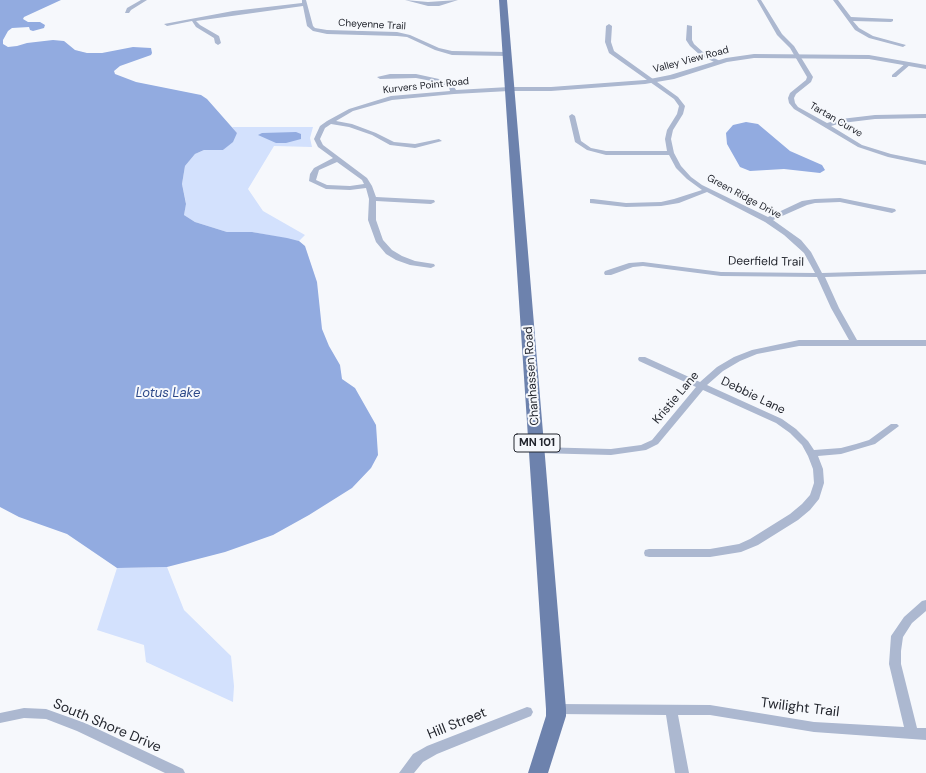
<!DOCTYPE html>
<style>
body{margin:0}
canvas{display:block;background:#f6f8fc}
</style>
<canvas width="926" height="773"></canvas>
<script>
const g = document.querySelector('canvas').getContext('2d');
g.lineJoin = 'round';
function paint(path, color) { g.fillStyle = color; g.fill(path, 'evenodd'); }
const shape = rows => new Path2D(rows.map(r => 'M' + r).join(''));
function write(font, color, halo, rows, align = 'center') {
  g.font = font + ' "DM Sans",sans-serif'; g.lineWidth = 4; g.setLineDash([]); g.textBaseline = 'middle'; g.strokeStyle = halo; g.fillStyle = color; for (const [text, x, y, turn = 0] of rows) {
    g.save(); g.translate(x, y); g.rotate((+turn || 0) * Math.PI / 180); g.textAlign = isNaN(turn) ? turn : align; if (halo) g.strokeText(text, 0, 0); g.fillText(text, 0, 0); g.restore();
  }
}
function trace(path, color, width, dash) { g.strokeStyle = color; g.lineWidth = width; g.lineCap = dash ? 'butt' : 'round'; g.setLineDash(dash || []); g.stroke(path); }
paint(shape([
 [232,127,313,127,310,138,312,147,274,146,248,189,263,211,305,235,299,241,252,232,227,232,195,222,184,215,186,203,182,184,185,166,195,154,204,150,223,150,237,133],
 [167,567,184,610,231,656,234,686,233,702,146,662,144,645,97,630,117,568]
]), '#d3e1fd');
paint(shape([
 [0,0,61,0,24,17,23,19,28,22,40,22,45,25,44,28,33,31,30,30,29,27,12,28,8,31,3,40,3,44,8,47,17,46,27,43,53,40,64,41,75,50,87,53,102,53,133,47,151,48,152,53,151,55,120,66,114,71,115,74,136,82,201,95,207,99,237,133,233,142,223,150,204,150,195,154,185,166,182,184,186,204,184,215,195,222,227,232,252,232,287,238,299,241,305,246,317,282,322,329,329,346,340,365,342,379,355,388,376,425,378,455,371,468,352,488,309,515,273,535,225,552,167,567,117,568,67,534,19,517,0,507],
 [746,122,758,124,790,151,822,165,825,170,820,173,784,169,750,171,740,167,727,144,726,133,733,125],
 [296,132,301,134,301,139,286,143,276,143,258,135,262,133]
]), '#92abe0');
paint(shape([
 [141,0,147,0,131,10,129,13,125,13,127,8,141,0],
 [302,0,306,0,313,26,315,28,327,30,397,32,410,35,439,48,452,51,507,52,510,54,507,56,452,55,435,50,407,37,397,36,327,34,313,31,307,26,303,6,196,21,200,25,219,36,221,43,218,45,215,43,214,38,196,27,192,21,167,26,164,24,233,11,302,3,302,0],
 [405,0,428,2,458,0,439,6,428,6,405,0],
 [757,0,761,0,782,34,794,46,813,77,811,82,796,94,794,98,795,103,798,107,827,123,841,119,875,115,926,114,926,118,875,119,842,123,831,126,862,145,891,154,926,161,926,165,888,157,858,147,794,109,789,103,788,98,790,93,806,80,807,77,790,48,777,35,757,0],
 [833,0,838,0,851,17,893,19,893,21,891,22,853,21,859,28,873,36,906,45,903,47,869,38,855,30,833,0],
 [609,24,612,26,611,42,614,51,678,97,685,106,683,114,673,130,671,139,674,153,681,166,691,177,702,185,768,217,802,201,815,199,840,198,895,209,896,211,892,213,840,202,815,203,807,205,773,220,801,240,811,252,822,273,926,270,926,274,825,277,839,308,857,340,926,340,926,346,799,346,757,354,740,361,723,371,707,385,782,419,796,429,808,441,814,450,841,448,856,444,869,440,891,424,897,424,899,426,875,444,841,454,818,456,823,469,824,483,819,499,810,510,798,520,758,545,741,552,710,557,649,557,645,556,644,553,645,550,649,549,710,549,739,544,750,539,790,514,802,504,810,495,814,483,813,469,808,456,802,445,790,433,776,423,703,390,658,444,646,450,611,455,538,453,533,450,538,447,611,449,641,445,652,440,696,387,639,361,638,359,639,357,645,357,700,382,717,367,734,357,752,350,799,340,849,340,831,308,817,277,721,276,643,266,633,267,611,275,605,275,604,273,605,271,629,263,643,262,721,272,815,273,804,253,784,235,765,222,707,192,679,203,661,206,626,207,590,203,590,199,593,199,626,203,661,202,674,199,702,190,687,179,676,168,669,155,606,155,587,150,575,142,569,116,572,114,575,116,581,141,591,148,606,151,667,151,665,139,667,130,677,114,679,106,674,99,609,53,605,42,606,26,609,24],
 [687,25,692,26,692,40,694,44,704,53,720,61,720,63,716,63,700,55,690,46,686,40,687,25],
 [906,63,911,64,896,77,892,77,892,75,906,63],
 [390,74,416,74,439,79,453,85,456,90,509,87,512,89,509,91,454,94,392,100,353,111,336,121,352,124,376,133,394,142,415,144,439,139,442,141,415,148,390,145,372,135,349,127,331,124,325,128,320,139,323,145,367,178,372,186,376,197,434,200,435,202,431,204,376,201,376,220,383,240,392,250,402,256,415,261,434,264,435,266,431,268,410,265,396,260,386,254,376,242,368,220,369,199,366,188,350,190,326,189,309,181,310,174,314,168,333,158,318,147,314,139,320,126,327,121,349,109,391,96,450,91,449,87,437,82,416,78,380,79,377,77,390,74],
 [337,162,362,180,364,184,350,186,327,185,316,180,319,170,337,162],
 [926,600,926,611,912,623,903,637,901,651,901,664,917,728,926,728,926,740,814,732,710,715,678,715,689,773,675,773,666,715,556,714,552,713,550,709,552,705,556,704,710,705,814,722,904,727,889,664,891,636,904,617,922,601,926,600],
 [527,707,531,708,533,712,531,716,437,754,423,762,414,773,399,773,413,754,427,746,527,707],
 [24,708,46,709,85,723,183,769,185,773,165,773,77,731,46,719,24,718,0,723,0,713,24,708]
]), '#acb8d0');
paint(shape([
 [754,54,869,55,926,65,926,69,869,59,754,58,727,62,674,79,645,84,551,91,509,91,505,89,509,87,551,87,645,80,670,75,726,58,754,54]
]), '#acb8d0');
paint(shape([
 [499,0,507,0,566,709,566,716,548,773,528,773,546,716,546,709,499,0]
]), '#6d82ad');
write('10px', '#23262e', '#f6f8fc', [
 ["Cheyenne Trail",372,25,3],
 ["Valley View Road",691,60,-15],
 ["Kurvers Point Road",426,86,-6],
 ["Tartan Curve",836,120,30],
 ["Green Ridge Drive",744,197,28]
]);
for (const [x, y, w] of [
 [537,443,46]
]) { const box = new Path2D(); box.roundRect(x - w / 2, y - 9, w, 18, 3); g.fillStyle = '#f6f8fc'; g.fill(box); trace(box, '#23262e', 1); }
write('bold 11px', '#23262e', null, [
 ["MN 101",537,443]
]);
write('12px', '#23262e', '#f6f8fc', [
 ["Deerfield Trail",766,262,1],
 ["Chanhassen Road",532,376,-94],
 ["Debbie Lane",753,396,26],
 ["Kristie Lane",676,398,-50]
]);
write('italic 13px', '#2d4989', '#f6f8fc', [
 ["Lotus Lake",168,394]
]);
write('14px', '#23262e', '#f6f8fc', [
 ["Twilight Trail",800,708,7],
 ["Hill Street",457,724,-22],
 ["South Shore Drive",107,726,23]
]);
</script>
